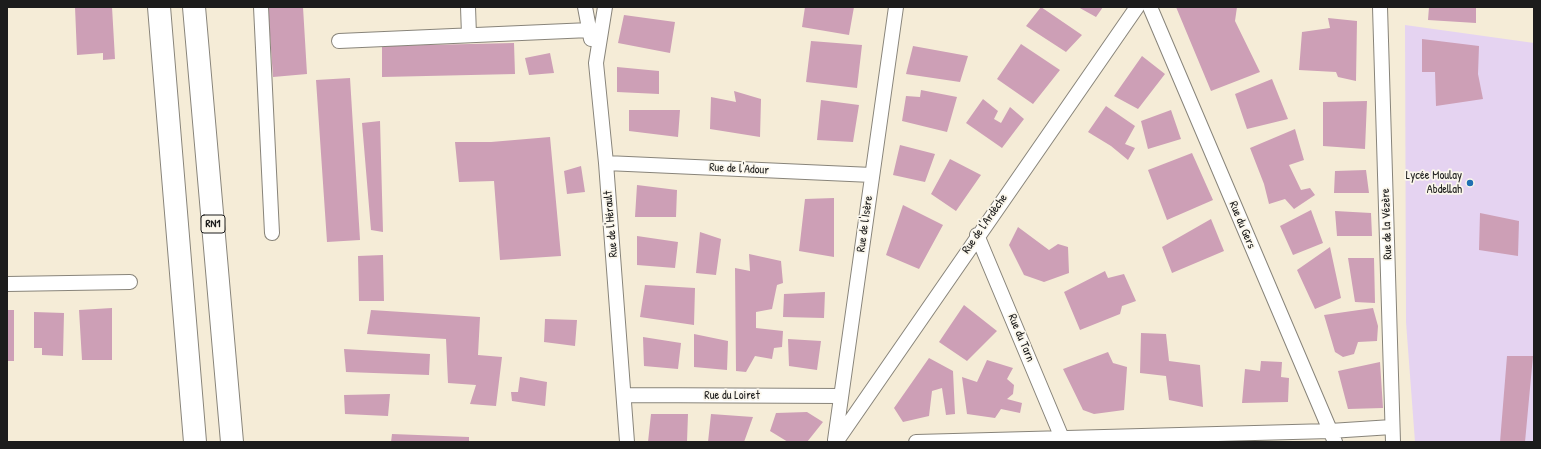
<!DOCTYPE html>
<meta charset="utf-8">
<style>
body{margin:0}
#map{position:relative;width:1541px;height:449px;overflow:hidden;background:#f5ecd7;font-family:"Patrick Hand",sans-serif}
canvas{display:block}
.frame{position:absolute;inset:0;border:8px solid #1c1c1c;pointer-events:none}
</style>
<div id="map">
<canvas width="1541" height="449"></canvas>
<div class="frame"></div>
</div>
<script>
const g = document.querySelector('canvas').getContext('2d');
g.lineJoin = 'round';
function paint(path, color) { g.fillStyle = color; g.fill(path, 'evenodd'); }
const shape = rows => new Path2D(rows.map(r => 'M' + r).join(''));
function trace(path, color, width, dash) { g.strokeStyle = color; g.lineWidth = width; g.lineCap = dash ? 'butt' : 'round'; g.setLineDash(dash || []); g.stroke(path); }
function write(font, color, halo, rows, align = 'center') {
  g.font = font + ' "Patrick Hand",sans-serif'; g.lineWidth = 3.5; g.setLineDash([]); g.textBaseline = 'middle'; g.strokeStyle = halo; g.fillStyle = color; for (const [text, x, y, turn = 0] of rows) {
    g.save(); g.translate(x, y); g.rotate((+turn || 0) * Math.PI / 180); g.textAlign = isNaN(turn) ? turn : align; if (halo) g.strokeText(text, 0, 0); g.fillText(text, 0, 0); g.restore();
  }
}
paint(shape([
 [1405,25,1534,43,1534,442,1415,442,1406,322]
]), '#e5d3f1');
paint(shape([
 [75,7,112,7,115,59,103,60,103,53,77,55],
 [268,7,303,7,307,74,273,77],
 [805,7,854,7,849,35,802,27],
 [1041,7,1082,35,1066,52,1026,26],
 [1078,7,1103,7,1096,17],
 [1176,7,1237,7,1235,21,1260,72,1211,91],
 [1429,7,1476,7,1476,23,1428,20],
 [624,15,675,22,670,53,618,43],
 [1328,18,1357,21,1356,81,1338,77,1336,72,1299,70,1302,32,1330,28],
 [1422,39,1479,46,1478,74,1483,99,1436,106,1435,72,1422,72],
 [811,41,862,45,857,88,806,82],
 [514,43,515,74,382,77,382,46],
 [1021,44,1060,70,1033,104,997,79],
 [913,46,968,56,960,82,906,74],
 [550,53,554,73,529,75,525,58],
 [1142,56,1165,74,1138,109,1114,96],
 [617,67,659,71,659,94,617,92],
 [350,78,360,240,327,242,316,80],
 [1272,79,1288,119,1247,129,1235,94],
 [921,90,957,97,947,132,902,121,906,96,920,97],
 [734,91,761,99,760,137,710,129,711,97,736,102],
 [983,99,998,111,994,119,1001,123,1010,107,1024,119,1002,148,966,123],
 [821,100,859,105,853,142,817,140],
 [1367,101,1365,149,1323,146,1323,102],
 [1106,106,1135,126,1125,144,1135,148,1128,160,1111,146,1088,132],
 [629,110,680,110,678,137,629,131],
 [1171,110,1181,139,1148,149,1141,121],
 [380,121,383,232,371,230,362,123],
 [1295,129,1304,160,1289,165,1301,190,1310,188,1315,195,1294,209,1285,199,1269,204,1264,184,1250,148],
 [550,137,561,256,500,260,494,181,459,182,455,142,491,142],
 [900,145,935,154,925,182,893,175],
 [1192,153,1213,200,1167,220,1148,170],
 [950,159,981,175,956,211,931,194],
 [581,166,585,192,567,194,564,171],
 [1366,170,1369,193,1334,193,1335,171],
 [637,185,677,190,676,217,635,217],
 [834,198,834,257,799,251,805,199],
 [903,205,943,225,919,269,886,255],
 [1311,210,1323,243,1293,255,1280,226],
 [1335,211,1371,213,1372,236,1337,236],
 [1480,213,1519,221,1518,256,1479,250],
 [1211,219,1224,251,1172,273,1162,247],
 [1018,227,1049,250,1058,244,1068,247,1069,273,1044,282,1024,275,1009,245],
 [700,232,721,239,716,275,696,273],
 [637,236,678,242,675,268,637,265],
 [1330,247,1341,298,1315,309,1297,270],
 [749,254,781,261,783,283,777,285,772,309,756,312,756,328,783,331,782,347,774,348,772,359,755,356,746,372,736,371,735,268,750,271],
 [383,255,384,301,359,301,358,256],
 [1348,258,1374,258,1375,303,1355,302],
 [1105,271,1108,278,1124,274,1136,301,1122,306,1120,314,1080,330,1064,292],
 [645,285,695,288,694,325,640,317],
 [825,292,824,318,783,317,784,294],
 [964,305,997,331,967,361,939,342],
 [112,308,112,360,82,360,79,310],
 [1373,308,1378,326,1377,341,1358,342,1354,354,1343,357,1335,352,1324,315],
 [7,310,14,310,14,361,7,361],
 [371,310,480,317,478,355,502,357,496,406,470,404,476,385,448,383,446,339,367,334],
 [34,312,64,313,63,356,42,355,42,348,34,348],
 [545,319,577,320,575,346,544,342],
 [1141,333,1166,334,1169,361,1200,365,1203,407,1169,400,1166,376,1140,373],
 [694,334,728,341,727,370,694,367],
 [643,337,681,343,678,369,644,366],
 [788,339,821,341,817,370,789,366],
 [344,349,430,354,429,375,346,372],
 [1108,352,1113,363,1127,367,1124,410,1094,414,1083,410,1063,369],
 [1507,356,1533,356,1525,442,1500,442],
 [929,358,953,371,955,414,946,415,942,388,932,391,929,416,903,422,894,408],
 [987,360,1013,368,1007,379,1014,385,1013,394,1007,399,1022,403,1020,413,1001,409,995,418,967,414,962,377,977,382],
 [1261,361,1282,362,1281,377,1289,378,1288,402,1242,403,1245,369,1260,371],
 [1380,362,1383,408,1348,409,1338,371],
 [520,377,547,382,545,406,512,401,511,392,518,392],
 [390,394,388,416,345,414,344,395],
 [807,412,823,422,807,442,788,442,770,431,776,413],
 [651,414,688,414,687,442,648,442],
 [711,414,753,417,744,442,708,442],
 [392,434,469,437,469,442,391,442]
]), '#cd9fb6');
const minor = shape([
 [261,7,272,233],
 [468,7,469,35],
 [585,7,591,39],
 [605,7,596,63,606,163,627,442],
 [1150,7,1335,442],
 [1380,7,1393,442],
 [339,41,590,30],
 [606,163,872,175],
 [977,235,1062,438,1062,442],
 [7,284,130,282],
 [624,395,841,396],
 [835,440,896,7],
 [836,442,1137,7],
 [916,442,1330,431,1392,427]
]);
const trunk = shape([
 [159,7,195,442],
 [194,7,232,442]
]);
trace(minor, '#88847a', 16);
trace(trunk, '#88847a', 24);
trace(minor, '#fff', 14);
trace(trunk, '#fff', 22);
for (const [x, y, r, color] of [
 [1470,183,4,"#1f6fb2"]
]) { const dot = new Path2D(); dot.arc(x, y, r, 0, 2 * Math.PI); g.fillStyle = color; g.fill(dot); trace(dot, '#fbf7ec', 1.5); }
for (const [x, y, w] of [
 [213,224,24]
]) { const box = new Path2D(); box.roundRect(x - w / 2, y - 9, w, 18, 3); g.fillStyle = '#fbf7ec'; g.fill(box); trace(box, '#1c1c1c', 1); }
write('bold 11px', '#1c1c1c', null, [
 ["RN1",213,224]
]);
write('12px', '#1c1c1c', '#fbf7ec', [
 ["Rue de l'Adour",739,169,3],
 ["Rue de l'Hérault",611,224,-95],
 ["Rue de l'Isère",865,224,-82],
 ["Rue de l'Ardèche",985,224,-55],
 ["Rue de la Vézère",1387,224,-92],
 ["Rue du Gers",1242,225,67],
 ["Rue du Tarn",1021,338,67],
 ["Rue du Loiret",732,396]
]);
write('12px', '#1c1c1c', '#fbf7ec', [
 ["Lycée Moulay",1462,176],
 ["Abdellah",1462,190]
], 'right');
</script>
